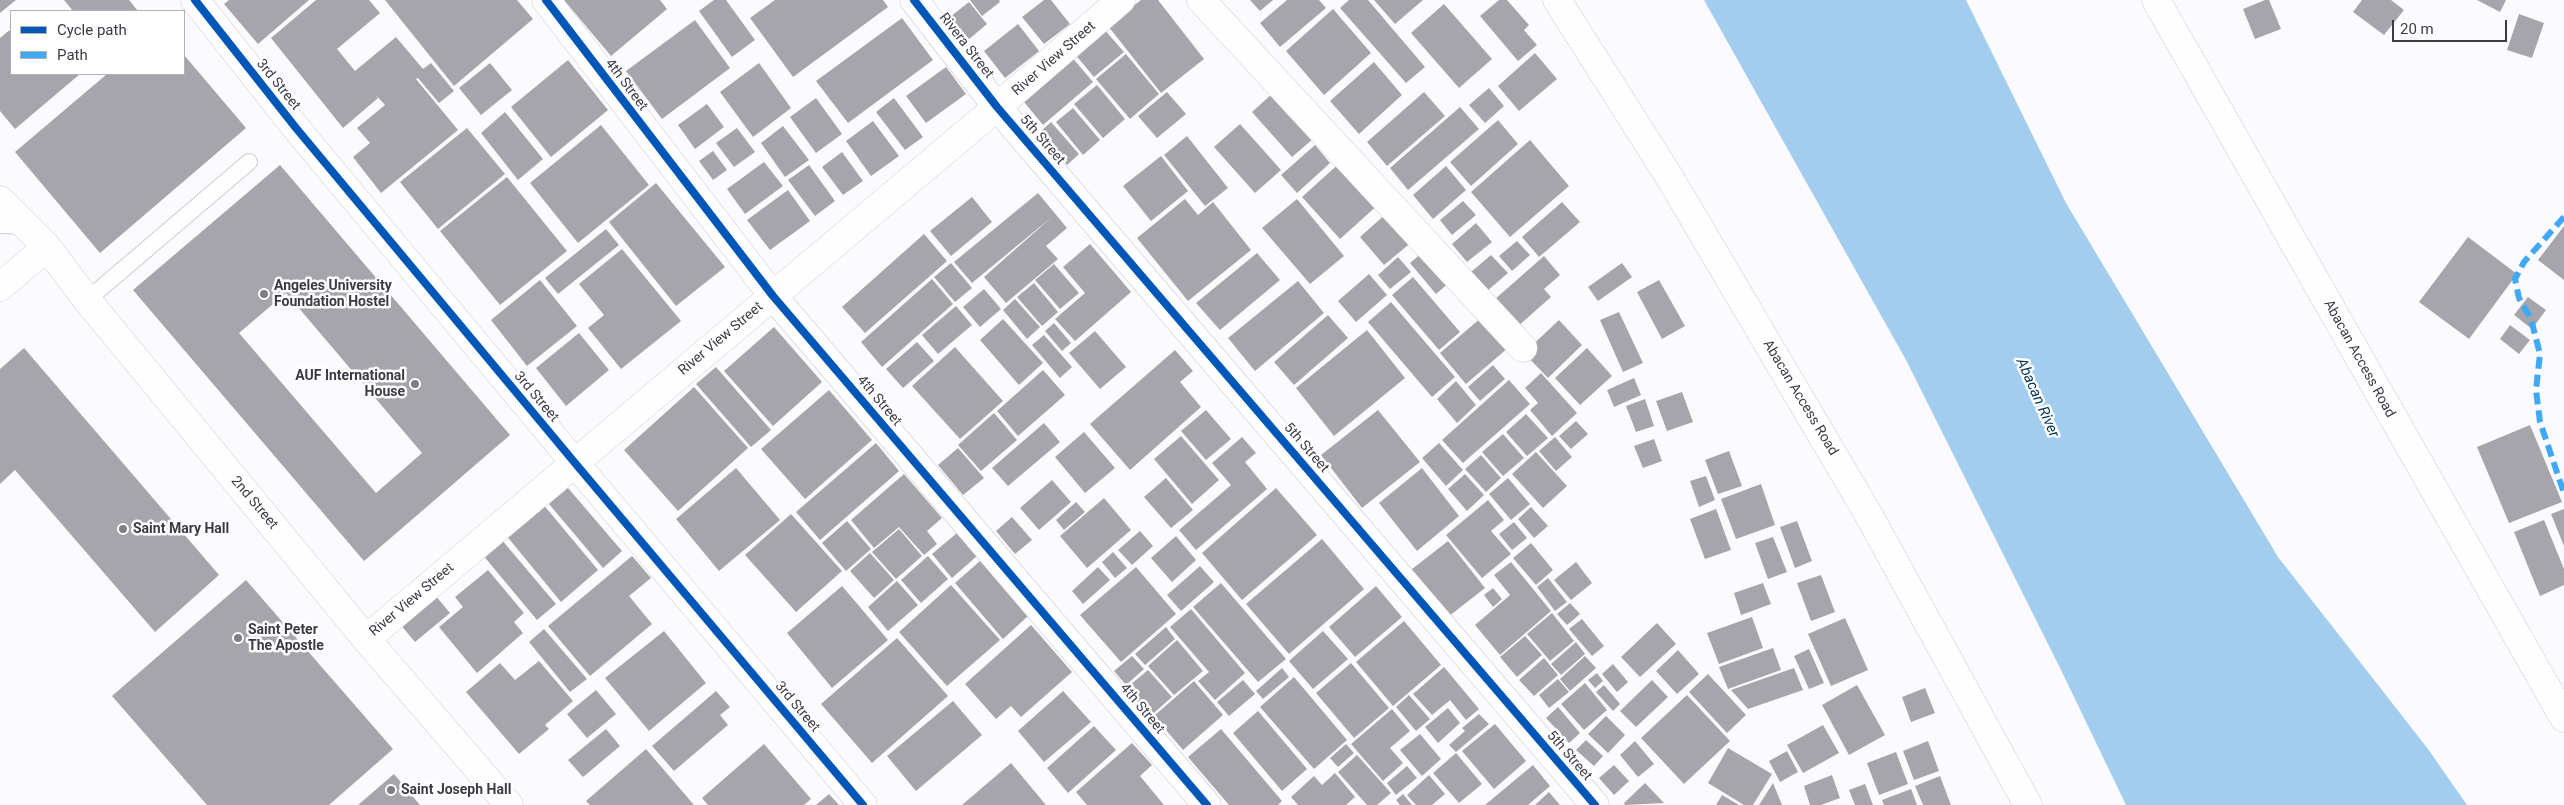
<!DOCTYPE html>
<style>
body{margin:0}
#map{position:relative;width:2564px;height:805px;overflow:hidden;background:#fbfafe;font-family:Roboto,sans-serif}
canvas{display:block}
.legend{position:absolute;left:10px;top:10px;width:175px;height:65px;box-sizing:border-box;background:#fff;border:1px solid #b1b0b4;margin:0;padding:6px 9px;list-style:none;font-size:15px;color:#3c3a44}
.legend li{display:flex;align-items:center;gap:10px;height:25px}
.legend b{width:25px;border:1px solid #b1b0b4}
.scale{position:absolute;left:2392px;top:20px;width:115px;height:22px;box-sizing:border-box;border:2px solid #3c3a44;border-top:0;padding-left:6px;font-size:15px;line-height:18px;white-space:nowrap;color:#3c3a44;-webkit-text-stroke:4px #fff;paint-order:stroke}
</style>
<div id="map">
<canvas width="2564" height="805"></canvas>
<ul class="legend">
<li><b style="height:6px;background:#0057b8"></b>Cycle path</li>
<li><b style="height:6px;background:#3fa9f5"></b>Path</li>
</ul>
<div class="scale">20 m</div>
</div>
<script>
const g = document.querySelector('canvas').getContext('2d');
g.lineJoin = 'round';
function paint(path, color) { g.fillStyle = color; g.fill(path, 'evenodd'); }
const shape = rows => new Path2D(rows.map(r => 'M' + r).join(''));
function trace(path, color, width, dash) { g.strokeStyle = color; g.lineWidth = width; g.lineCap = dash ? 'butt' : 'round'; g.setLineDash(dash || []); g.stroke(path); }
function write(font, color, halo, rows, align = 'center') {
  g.font = font + ' Roboto,sans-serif'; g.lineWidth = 5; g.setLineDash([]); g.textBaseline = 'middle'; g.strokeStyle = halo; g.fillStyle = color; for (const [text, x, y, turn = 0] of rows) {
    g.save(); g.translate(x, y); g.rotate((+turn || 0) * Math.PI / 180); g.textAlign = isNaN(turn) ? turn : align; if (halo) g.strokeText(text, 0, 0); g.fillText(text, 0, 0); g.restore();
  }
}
paint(shape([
 [1704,0,1966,0,2066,203,2278,557,2428,749,2467,805,2126,805,2062,672,1906,360]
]), '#a3cdef');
paint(shape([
 [0,0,16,0,0,13],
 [64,0,129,0,138,11,73,11],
 [229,0,309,0,258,44,224,4],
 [316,0,369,0,380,13,337,49,355,71,396,37,423,69,431,63,454,91,439,103,418,78,416,79,458,130,381,193,353,157,370,143,357,128,385,105,374,93,378,98,343,128,271,38],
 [385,0,517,0,533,19,454,86],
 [564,0,660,0,667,9,611,56],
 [714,0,726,0,755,40,732,57,699,11],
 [775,0,883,0,888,7,793,77,750,18],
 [970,0,999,0,1000,2,982,16],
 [1044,0,1051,0,1070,24,1044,44,1022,17],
 [1141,0,1158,0,1204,59,1161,93,1108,26],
 [1250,0,1273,0,1260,11],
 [1287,0,1319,0,1326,8,1280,47,1260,23],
 [1349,0,1368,0,1425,67,1406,83,1340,8],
 [1374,0,1423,0,1395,24],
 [1499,0,1507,0,1529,25,1524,30,1537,45,1518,61,1480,16],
 [2265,0,2269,0,2281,29,2255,39,2243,9],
 [2362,0,2391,0,2404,10,2384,35,2353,12],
 [2477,0,2506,0,2500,12],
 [969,2,987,24,968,40,950,17],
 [1444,4,1492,59,1459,88,1411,33],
 [1333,9,1371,53,1324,95,1286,51],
 [2519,14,2544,23,2532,58,2507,50],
 [902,18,933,60,848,123,816,81],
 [695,20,730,68,662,119,626,71],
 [1018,24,1039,51,1005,78,984,51],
 [1103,28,1124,52,1094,77,1074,53],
 [11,29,11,74,80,74,15,129,0,111,0,38],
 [1535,53,1557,79,1519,111,1498,86],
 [1126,54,1159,94,1130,119,1096,79],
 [184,55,246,128,100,253,15,152,107,74,184,74],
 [1070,55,1093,82,1043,125,1020,97],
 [568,60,608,110,551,157,511,107],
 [1374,62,1402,95,1359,134,1330,101],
 [490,63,512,90,481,115,459,88],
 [759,63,791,108,753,137,720,92],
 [946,67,966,94,926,123,906,96],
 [1097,85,1125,119,1103,138,1074,104],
 [1489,88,1504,106,1485,123,1469,105],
 [1167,92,1186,114,1157,138,1138,116],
 [1274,92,1314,138,1292,157,1252,112],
 [1424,92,1445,116,1387,166,1367,142],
 [816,98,842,134,816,153,790,117],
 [894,98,923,137,905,150,876,112],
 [707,104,724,127,695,149,678,125],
 [1460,107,1479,129,1408,190,1390,168],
 [1073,108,1100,140,1083,155,1056,122],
 [505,112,543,159,518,180,481,133],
 [1498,120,1518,144,1471,186,1450,162],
 [873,121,899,156,871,176,846,141],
 [1051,122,1079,154,1067,165,1040,132],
 [1240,124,1281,170,1255,193,1214,147],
 [601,125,649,185,578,243,530,183],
 [783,126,809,160,785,177,761,143],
 [467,128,505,174,438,229,400,182],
 [737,128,755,152,734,167,716,143],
 [1187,136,1228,188,1205,206,1164,155],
 [1530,140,1569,186,1510,237,1471,192],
 [1315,145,1330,163,1297,193,1281,175],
 [713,151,727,170,713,180,699,161],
 [842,152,863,181,843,195,822,167],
 [1161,156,1188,191,1151,221,1123,186],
 [1343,160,1380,203,1340,239,1302,197],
 [764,162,783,186,745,214,727,189],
 [280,165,510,435,364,561,133,290],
 [286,293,422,453,376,493,239,333],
 [809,165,835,201,815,216,788,180],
 [1446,166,1466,190,1433,219,1413,195],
 [507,177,567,251,500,305,440,231],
 [656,183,725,267,676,306,609,222],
 [788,190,810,221,770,250,747,220],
 [1038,193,1067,228,1046,246,1058,259,1006,303,984,277,1053,216,972,283,954,262],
 [972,197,992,222,951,256,930,231],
 [1185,199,1198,215,1213,202,1251,250,1188,301,1137,238],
 [1297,199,1344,256,1310,284,1262,228],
 [1463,201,1476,215,1452,235,1440,220],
 [1562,202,1580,222,1539,257,1522,237],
 [1388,212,1413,241,1384,265,1360,237],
 [1476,223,1492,242,1467,262,1452,244],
 [2564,226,2564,280,2538,260],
 [606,229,619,245,558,294,545,278],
 [924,234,947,261,865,333,842,307],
 [2468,237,2517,274,2469,339,2419,302],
 [1517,241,1530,255,1512,271,1499,256],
 [1090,244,1131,292,1075,341,1055,319,1085,293,1063,267],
 [622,249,681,321,621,369,588,328,604,315,579,284],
 [1423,252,1449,283,1436,294,1410,263],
 [1257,253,1280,280,1220,330,1196,303],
 [1491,255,1508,273,1487,291,1471,272],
 [1544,256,1560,275,1544,289,1551,297,1517,327,1494,300],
 [1398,257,1411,272,1390,289,1378,275],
 [951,263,972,288,955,302,934,277],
 [1622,263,1632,277,1598,301,1588,287],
 [1054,264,1079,293,1060,309,1035,280],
 [1369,274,1387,295,1356,322,1338,301],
 [1413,277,1460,332,1439,350,1392,295],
 [932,279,953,304,882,367,861,342],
 [540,280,577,326,527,366,491,320],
 [1659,280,1685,326,1662,339,1637,292],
 [1298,281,1324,313,1255,371,1228,338],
 [1034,283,1058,312,1042,326,1017,297],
 [984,289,1001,309,980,327,963,307],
 [2528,297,2546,310,2532,329,2514,315],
 [1015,299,1040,327,1027,339,1003,310],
 [1391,302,1455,377,1432,397,1368,322],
 [956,306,972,325,938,354,922,335],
 [1619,312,1643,363,1623,372,1600,320],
 [1328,315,1348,338,1294,385,1274,362],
 [1482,317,1509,347,1466,384,1440,353],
 [1003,319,1043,363,1019,385,980,340],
 [1559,320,1582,345,1548,378,1524,353],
 [1054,323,1071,343,1062,351,1045,331],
 [2510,325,2530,340,2519,354,2500,339],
 [774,327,822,382,773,426,724,371],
 [1367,330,1405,378,1334,436,1296,388],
 [1095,331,1126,367,1100,389,1069,353],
 [579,333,609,370,566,406,536,368],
 [1044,335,1072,367,1060,378,1032,345],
 [917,342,934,361,903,388,886,369],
 [955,347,1003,401,960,439,912,386],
 [24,348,219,575,155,632,15,470,0,484,0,369],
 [1587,348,1612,376,1580,405,1555,378],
 [1175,350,1193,371,1180,382,1201,407,1130,470,1090,424],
 [1493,365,1505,379,1480,401,1468,387],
 [716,367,771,430,751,447,696,384],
 [1043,370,1065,395,1018,436,997,411],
 [1541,373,1577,413,1552,436,1530,410,1538,403,1525,388],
 [1634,378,1641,395,1614,407,1607,390],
 [1509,380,1530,404,1463,463,1442,440],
 [1456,381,1476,405,1457,423,1437,399],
 [694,387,748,448,678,511,624,450],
 [829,390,872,440,805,499,761,449],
 [1682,392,1693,422,1667,431,1656,401],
 [1645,399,1654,426,1636,432,1626,406],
 [1206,410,1231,439,1206,460,1181,431],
 [1378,410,1420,462,1362,508,1321,455],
 [994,413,1017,440,981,471,958,445],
 [1526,414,1548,438,1527,456,1506,432],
 [1576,421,1588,434,1571,449,1559,436],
 [1044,423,1060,442,1008,486,992,468],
 [2530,425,2562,502,2509,523,2477,447],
 [1084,432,1115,468,1085,493,1055,457],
 [1503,434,1524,458,1503,476,1482,452],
 [1181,436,1219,480,1192,504,1154,459],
 [1242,437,1256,453,1245,462,1267,489,1196,550,1179,530,1231,485,1212,463],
 [1555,437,1572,457,1556,471,1539,451],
 [1654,439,1662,461,1643,468,1634,446],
 [876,443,899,471,820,540,796,512],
 [1439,443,1463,470,1446,486,1422,458],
 [958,448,984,478,963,495,938,465],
 [1729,451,1742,486,1718,494,1705,460],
 [1536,452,1567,486,1543,508,1512,474],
 [1481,455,1501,478,1486,492,1465,469],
 [736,468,780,520,719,571,676,519],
 [1422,468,1459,516,1417,551,1379,503],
 [904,474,942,518,927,531,937,544,924,555,899,527,874,548,851,520],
 [1465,474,1484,495,1467,511,1448,489],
 [1706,476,1715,500,1699,507,1690,481],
 [1166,478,1193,510,1171,528,1144,497],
 [1508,478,1530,504,1511,520,1489,494],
 [1052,480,1071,502,1039,530,1020,508],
 [1761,484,1775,525,1736,539,1721,499],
 [568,488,622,551,603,568,549,504],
 [1276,488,1317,535,1242,600,1202,553],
 [1104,498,1131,530,1087,568,1060,536],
 [1488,500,1504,520,1491,531,1511,554,1482,578,1446,535],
 [1076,502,1085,512,1064,530,1056,520],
 [542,503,598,570,561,602,505,534],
 [1531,507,1548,526,1534,538,1518,519],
 [1716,509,1731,550,1705,559,1690,519],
 [2564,509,2564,546,2551,514],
 [791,514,842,571,796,612,745,555],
 [1012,517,1032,540,1015,554,996,531],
 [2544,520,2564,569,2564,585,2540,596,2514,532],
 [847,521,871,549,846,571,822,543],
 [1797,521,1812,561,1795,568,1780,527],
 [1514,522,1527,538,1512,550,1499,534],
 [899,529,922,556,896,579,872,552],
 [1140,531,1153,546,1132,565,1118,550],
 [957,533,977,556,952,578,932,554],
 [1176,536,1196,560,1172,582,1151,558],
 [1773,537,1787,572,1768,579,1755,543],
 [501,539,556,604,537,620,482,554],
 [1322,539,1364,589,1289,654,1246,604],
 [1448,541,1485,588,1444,620,1407,573],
 [1531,543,1553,570,1536,585,1513,558],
 [1113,552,1127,568,1115,578,1102,562],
 [870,553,894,580,874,598,850,571],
 [632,556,651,578,629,596,652,624,590,676,548,626],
 [928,556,948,579,921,603,901,580],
 [980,561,1028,616,1003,639,955,583],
 [1511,562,1551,611,1500,655,1475,625,1510,595,1494,575],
 [1576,562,1592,583,1571,600,1554,580],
 [1200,566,1214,582,1181,611,1167,595],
 [1098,567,1110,580,1083,604,1072,591],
 [1136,567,1176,614,1121,662,1080,615],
 [488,570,524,613,514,622,523,633,477,673,439,627,463,607,455,597],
 [1821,575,1835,612,1811,621,1797,583],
 [1548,578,1567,602,1555,611,1537,587],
 [246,580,393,749,329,805,207,805,112,696],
 [897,581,918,605,888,631,868,607],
 [1221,583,1286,659,1258,682,1193,607],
 [1763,583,1771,604,1741,615,1734,593],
 [951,585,1000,640,947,686,899,632],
 [842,586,888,640,832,688,787,633],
 [1376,586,1402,617,1355,657,1329,627],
 [1493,588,1502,599,1493,607,1484,595],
 [435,595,450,613,415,642,400,624],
 [1570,603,1580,614,1567,625,1557,614],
 [1191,609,1245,673,1215,700,1198,681,1209,672,1170,627],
 [1552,613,1574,641,1550,661,1527,634],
 [1752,617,1763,648,1719,664,1707,633],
 [1845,618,1868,670,1831,686,1808,634],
 [1582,619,1604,646,1592,656,1569,629],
 [1404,621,1441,665,1393,706,1356,662],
 [1657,623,1676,644,1640,677,1621,657],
 [1031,625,1072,672,1021,717,1011,706,996,719,965,684],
 [1166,627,1175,639,1145,665,1135,654],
 [544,629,587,679,570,692,529,642],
 [664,631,706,683,649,731,605,678],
 [1323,631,1348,659,1313,689,1289,661],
 [1525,636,1542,655,1517,677,1500,657],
 [897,638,948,696,872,763,821,704],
 [1177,640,1203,671,1174,695,1148,666],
 [1576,642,1585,654,1561,675,1551,664],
 [1773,648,1781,670,1728,689,1719,667],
 [1809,649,1824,683,1809,689,1794,656],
 [1678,650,1699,674,1677,694,1656,671],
 [1132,656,1144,669,1126,685,1114,671],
 [1585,656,1596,668,1570,691,1560,679],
 [1544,658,1558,675,1534,696,1519,680],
 [539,661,573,701,545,725,549,729,519,754,466,692,500,663,515,680],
 [1351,663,1389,708,1354,738,1316,693],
 [1613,664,1628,682,1617,692,1602,674],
 [1444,667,1479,709,1466,720,1450,700,1432,715,1413,694],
 [1282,668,1289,677,1263,699,1256,691],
 [1794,668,1803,690,1748,709,1731,690],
 [1148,670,1172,697,1148,718,1124,690],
 [1597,673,1603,681,1595,688,1588,680],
 [1708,674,1746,715,1727,733,1689,692],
 [1294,677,1347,740,1314,769,1260,707],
 [1558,679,1569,692,1549,708,1539,695],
 [1243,680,1255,694,1229,716,1217,702],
 [1652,680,1668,697,1636,727,1620,711],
 [1194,681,1223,715,1183,750,1154,716],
 [1585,683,1607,710,1584,730,1561,704],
 [1604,685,1620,704,1613,711,1596,692],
 [1857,685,1885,735,1849,755,1822,705],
 [1925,688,1935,713,1911,722,1902,697],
 [596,690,616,714,587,738,567,714],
 [716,691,730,707,720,715,728,725,674,771,652,746],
 [1063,691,1091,722,1044,762,1018,731],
 [1409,695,1430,719,1416,731,1396,707],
 [1687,695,1730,741,1684,784,1641,738],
 [953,701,982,735,916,791,887,756],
 [1558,707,1580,733,1569,743,1546,718],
 [1448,708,1460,723,1438,743,1425,727],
 [1392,709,1410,731,1390,748,1403,763,1383,781,1351,744],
 [1258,711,1307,769,1282,791,1233,733],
 [1479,714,1489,724,1456,752,1449,745,1465,731,1462,728],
 [1606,716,1625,735,1608,753,1588,734],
 [1495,724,1526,761,1494,789,1462,751],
 [1823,725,1839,753,1803,773,1787,745],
 [1094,726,1116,750,1068,793,1047,768],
 [606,729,620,746,583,777,568,760],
 [1221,729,1282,801,1278,805,1229,805,1188,757],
 [1420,734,1441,759,1422,776,1400,750],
 [1586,740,1603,756,1594,766,1576,750],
 [1635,741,1654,764,1638,777,1620,755],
 [1928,741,1939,771,1914,780,1903,751],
 [1132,743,1152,765,1140,776,1164,805,1087,805,1076,792],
 [764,744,811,799,804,805,708,805,702,798],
 [1346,744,1354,753,1338,767,1330,758],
 [1728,748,1772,774,1753,805,1744,805,1708,783],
 [646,749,694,805,590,805,586,801],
 [1787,751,1798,772,1780,782,1769,761],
 [1896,752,1908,784,1879,795,1867,763],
 [1456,753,1482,784,1459,803,1433,773],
 [1357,755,1391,793,1377,805,1367,805,1338,772],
 [1011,763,1046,805,962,805],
 [1533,765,1550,786,1528,805,1485,805],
 [1614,765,1629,781,1614,795,1599,778],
 [1407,766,1417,778,1396,795,1387,783],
 [1335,773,1355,797,1346,805,1298,805,1291,797,1314,776,1322,785],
 [394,774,420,805,358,805],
 [1429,775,1445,794,1432,805,1416,805,1407,795],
 [1832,775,1840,798,1821,805,1810,805,1804,786],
 [1940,776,1951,805,1923,805,1915,786],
 [1645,783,1664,803,1625,805,1624,803],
 [1773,783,1782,805,1759,805],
 [1865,784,1873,805,1855,805,1849,790],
 [1911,789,1917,805,1884,805,1882,800],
 [1549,792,1560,805,1535,805],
 [829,794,839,805,816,805],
 [1403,794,1412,805,1400,805,1396,800],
 [1722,795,1739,805,1716,805]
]), '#a6a5ab');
const service = shape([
 [0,225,25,226],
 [87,300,249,162]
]);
const minor = shape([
 [195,0,296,128,575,463,863,805],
 [546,0,773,296,1207,805],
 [914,0,997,107,1595,805],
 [1201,0,1523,348],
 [0,200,47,247,87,300,366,639,509,805],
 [0,287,47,247],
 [366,639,997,107,1121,0]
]);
const tertiary = shape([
 [1557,0,1670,178,1867,512,2028,805],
 [2156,0,2564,718]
]);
trace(service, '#cbcad0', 18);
trace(minor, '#cbcad0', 29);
trace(tertiary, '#cbcad0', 29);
trace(service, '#fefeff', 16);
trace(minor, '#fefeff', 28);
trace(tertiary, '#fefeff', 28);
trace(shape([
 [2564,217,2524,262,2515,279,2519,298,2531,319,2540,354,2536,390,2540,422,2564,493]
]), '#3fa9f5', 6, [12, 6]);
trace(shape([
 [195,0,296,128,575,463,863,805],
 [546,0,773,296,1207,805],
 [914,0,997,107,1595,805]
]), '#0057b8', 8);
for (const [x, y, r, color] of [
 [264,294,5,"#7f7d85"],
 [415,384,5,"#7f7d85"],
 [123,529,5,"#7f7d85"],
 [238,638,5,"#7f7d85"],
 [391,790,5,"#7f7d85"]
]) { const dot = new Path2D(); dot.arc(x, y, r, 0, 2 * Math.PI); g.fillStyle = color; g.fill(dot); trace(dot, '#fff', 2); }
write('14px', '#3c3a44', '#fff', [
 ["Rivera Street",966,46,52],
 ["River View Street",1054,59,-41],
 ["3rd Street",278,85,51],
 ["4th Street",626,85,53],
 ["5th Street",1042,140,49],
 ["River View Street",721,339,-40],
 ["Abacan Access Road",2359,359,61],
 ["3rd Street",536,397,50],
 ["Abacan Access Road",1800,398,59],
 ["4th Street",879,401,50],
 ["5th Street",1306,448,49],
 ["2nd Street",254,503,50],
 ["River View Street",412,600,-40],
 ["3rd Street",797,707,50],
 ["4th Street",1142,709,50],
 ["5th Street",1569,756,49]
]);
write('bold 14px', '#3c3a44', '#fff', [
 ["Angeles University",274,286],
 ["Foundation Hostel",274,302],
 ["AUF International",405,376,"right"],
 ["House",405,392,"right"],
 ["Saint Mary Hall",133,529],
 ["Saint Peter",248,630],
 ["The Apostle",248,646],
 ["Saint Joseph Hall",401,790]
], 'left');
write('italic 15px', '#043654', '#fff', [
 ["Abacan River",2037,398,66]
]);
</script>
